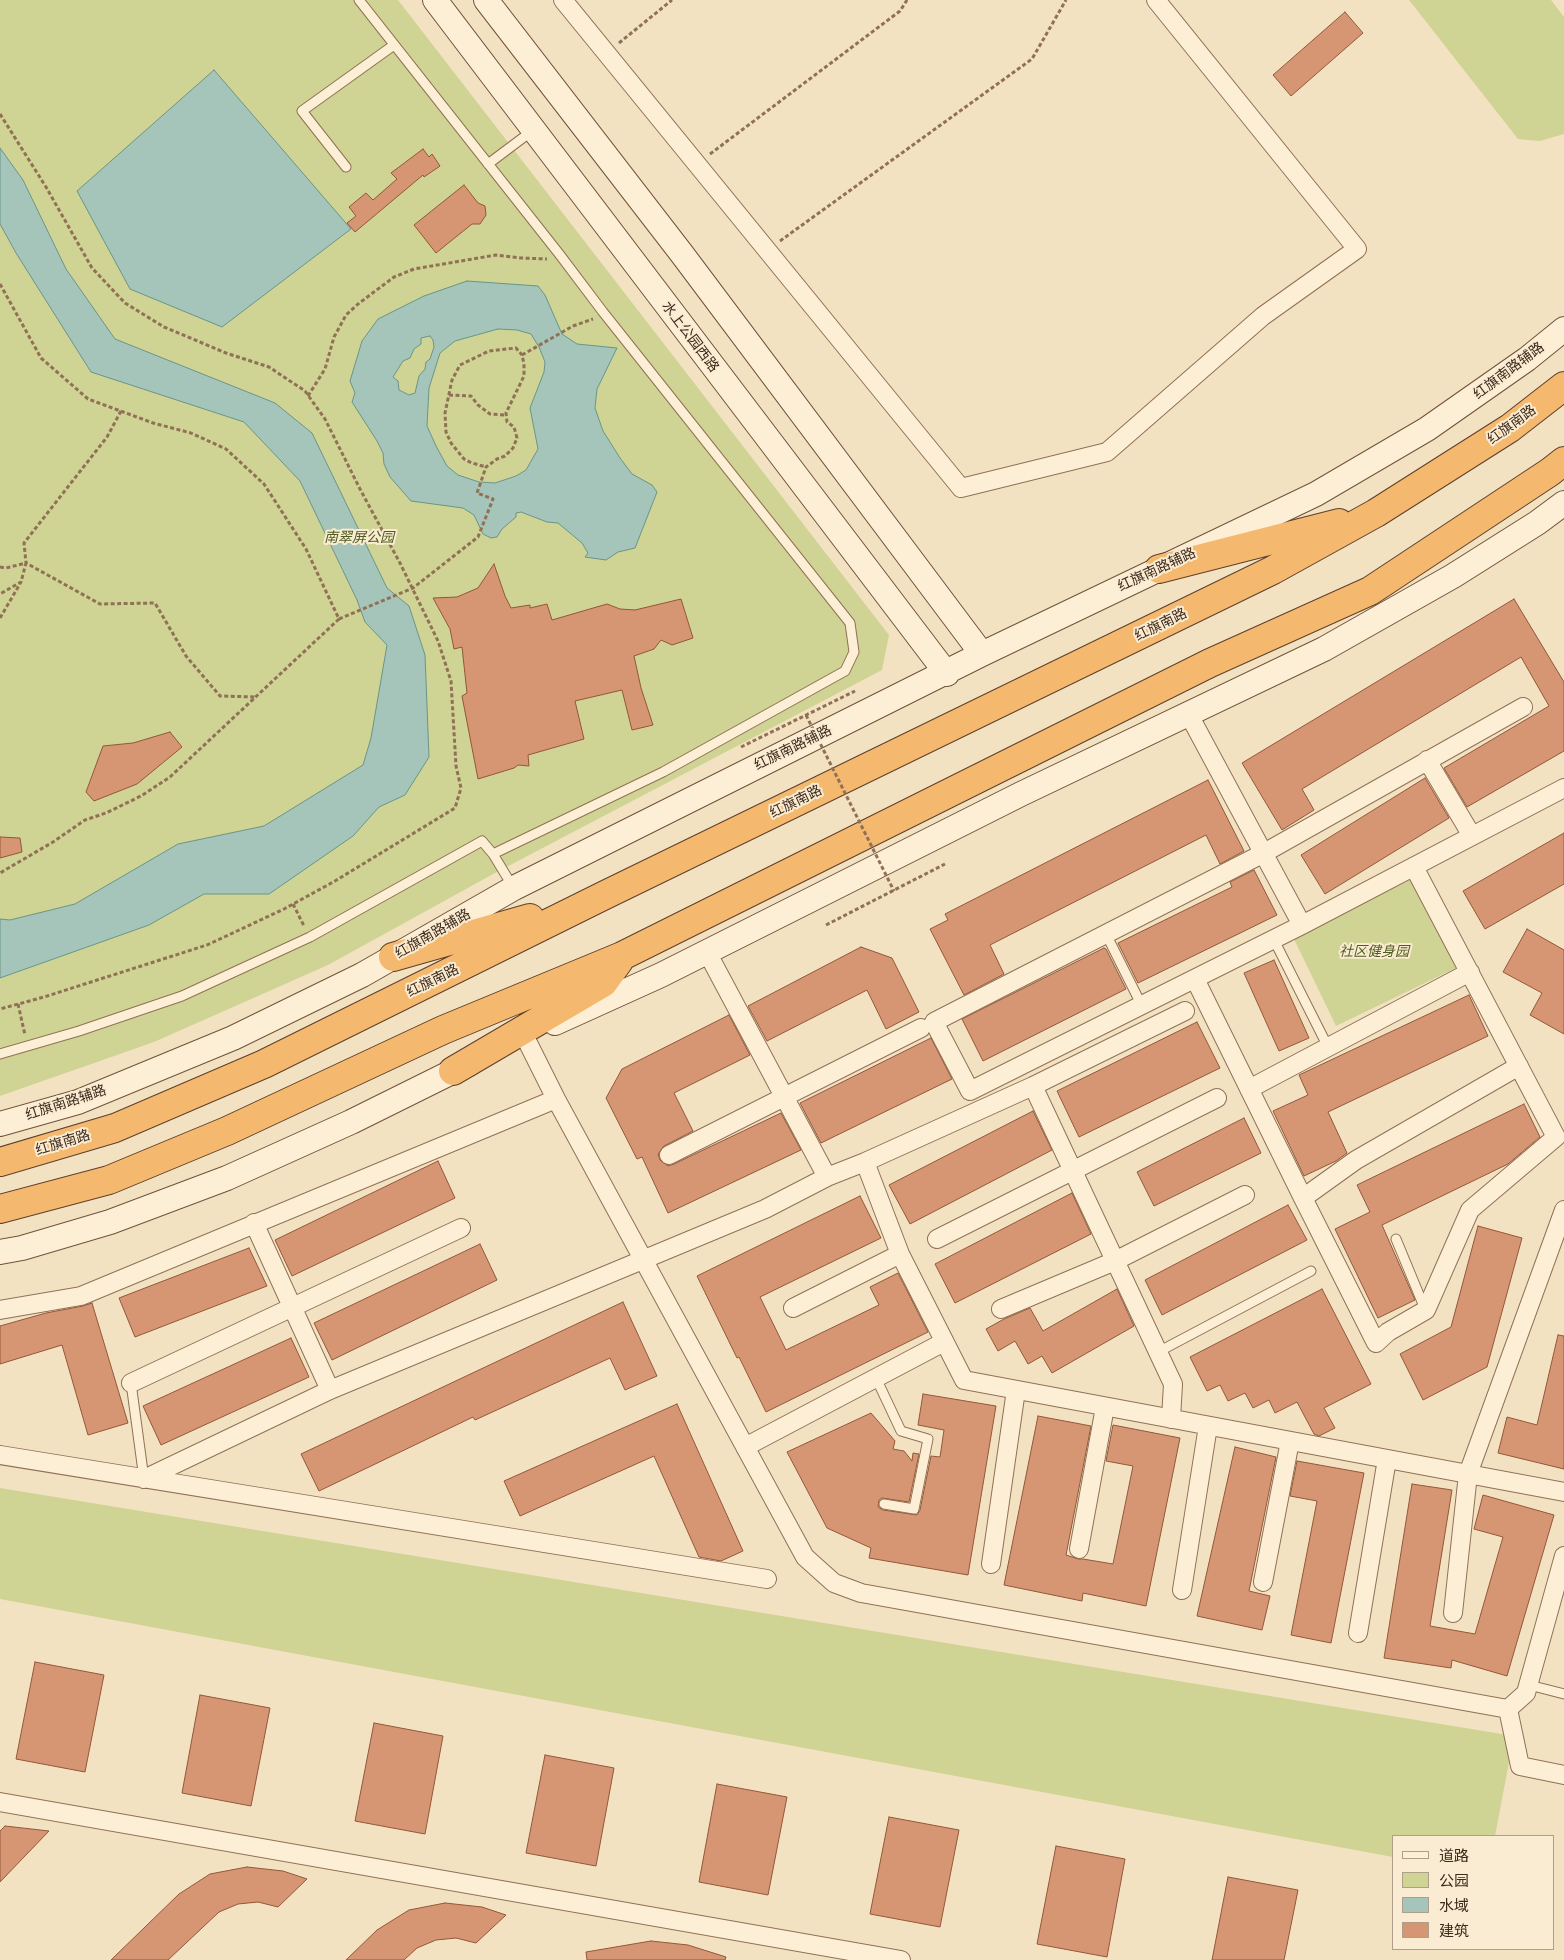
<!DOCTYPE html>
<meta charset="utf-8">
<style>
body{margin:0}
#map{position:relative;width:1564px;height:1960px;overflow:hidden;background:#f3e2c2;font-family:Bitter,"Noto Sans SC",serif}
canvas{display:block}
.legend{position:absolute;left:1392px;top:1835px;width:162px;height:115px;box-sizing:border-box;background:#faecd2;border:1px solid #af9e89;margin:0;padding:6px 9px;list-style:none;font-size:15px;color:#3e2a1c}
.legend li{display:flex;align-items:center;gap:10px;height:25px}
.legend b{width:25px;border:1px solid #af9e89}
</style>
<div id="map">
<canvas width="1564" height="1960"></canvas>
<ul class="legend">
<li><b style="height:6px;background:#fdefd6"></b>道路</li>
<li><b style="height:14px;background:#cfd394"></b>公园</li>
<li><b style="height:14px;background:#a5c5ba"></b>水域</li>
<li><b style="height:14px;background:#d69673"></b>建筑</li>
</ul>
</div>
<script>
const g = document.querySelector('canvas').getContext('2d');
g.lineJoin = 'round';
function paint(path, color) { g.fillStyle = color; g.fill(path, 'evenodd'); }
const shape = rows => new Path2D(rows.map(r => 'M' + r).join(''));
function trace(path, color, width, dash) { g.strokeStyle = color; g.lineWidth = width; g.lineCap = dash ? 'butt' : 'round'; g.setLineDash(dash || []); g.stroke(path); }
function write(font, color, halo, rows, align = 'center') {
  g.font = font + ' Bitter,"Noto Sans SC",serif'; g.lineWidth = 4; g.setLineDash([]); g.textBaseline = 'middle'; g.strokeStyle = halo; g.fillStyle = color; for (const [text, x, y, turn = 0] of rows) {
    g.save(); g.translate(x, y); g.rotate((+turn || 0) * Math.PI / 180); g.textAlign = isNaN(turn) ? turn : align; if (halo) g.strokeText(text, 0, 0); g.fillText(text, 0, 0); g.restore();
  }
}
paint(shape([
 [0,0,398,0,889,635,882,670,495,873,328,965,154,1042,0,1096],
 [1409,0,1551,0,1564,17,1564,134,1540,141,1518,139],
 [1412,879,1456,968,1336,1026,1293,937],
 [0,1488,1514,1736,1495,1836,1393,1836,1393,1857,0,1599]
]), '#cfd394');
const water = shape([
 [214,70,351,229,222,327,130,289,77,191,214,70],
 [0,148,23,180,66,269,115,339,275,403,312,433,387,588,409,606,425,655,429,757,405,795,379,807,353,836,269,894,204,894,149,925,0,978,0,919,10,920,75,904,178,844,264,826,363,765,371,738,387,645,365,622,357,600,300,481,244,422,91,372,16,253,0,224,0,148],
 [467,281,538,286,545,295,562,334,577,344,617,348,597,389,595,408,603,431,620,458,632,474,652,485,657,492,635,548,618,552,606,560,585,557,588,553,582,543,558,523,547,522,521,512,516,513,516,517,502,529,497,537,491,538,483,534,474,515,463,508,411,501,390,477,384,464,383,453,377,441,352,402,355,393,350,381,362,341,378,319,424,296,467,281],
 [498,329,517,330,531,334,539,347,545,362,544,372,530,408,538,449,526,470,516,476,495,483,479,482,458,475,447,466,436,446,427,426,429,388,440,353,455,341,498,329],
 [430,336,433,340,434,347,430,359,426,362,425,369,419,376,415,393,409,395,399,390,398,381,393,377,403,361,410,358,414,349,421,344,421,338,430,336]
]);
paint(water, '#a5c5ba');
trace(water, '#6a9588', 1);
const building = shape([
 [1345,12,1363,33,1291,96,1273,75,1345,12],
 [423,149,429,157,432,154,440,166,424,177,423,175,355,232,347,223,356,216,349,207,366,193,373,200,397,179,391,173,423,149],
 [464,185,478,203,485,206,486,215,480,224,472,224,436,253,414,225,464,185],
 [494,564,505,596,511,608,530,605,530,608,547,604,552,620,607,604,620,609,635,610,681,599,693,638,672,645,661,640,654,649,634,656,641,688,653,725,632,730,622,690,575,701,584,739,528,755,529,766,518,765,514,768,478,779,462,696,467,693,462,647,454,649,450,629,433,598,457,597,478,588,494,564],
 [1514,599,1564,682,1564,751,1467,807,1444,768,1549,706,1521,657,1302,789,1314,810,1282,830,1242,763,1514,599],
 [170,732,182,747,137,784,94,801,86,792,103,746,133,743,170,732],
 [1425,778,1449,818,1325,894,1301,855,1425,778],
 [1208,780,1244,851,1220,864,1206,835,990,945,1004,974,964,995,930,929,948,920,945,914,1208,780],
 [1564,833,1564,884,1485,929,1463,891,1564,833],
 [0,837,20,838,22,852,0,858,0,837],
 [1254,870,1277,915,1138,983,1118,943,1232,887,1230,882,1254,870],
 [1527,929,1564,950,1564,1034,1530,1015,1542,993,1503,972,1527,929],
 [861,947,892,958,919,1012,886,1029,867,990,767,1041,748,1006,861,947],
 [1104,948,1106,949,1126,989,983,1061,962,1019,1104,948],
 [1274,960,1309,1038,1279,1051,1244,973,1274,960],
 [1469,995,1488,1036,1328,1112,1347,1153,1336,1161,1304,1176,1273,1111,1308,1095,1299,1075,1469,995],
 [729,1015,750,1055,674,1093,693,1131,664,1146,658,1154,660,1160,668,1166,674,1164,781,1113,801,1150,668,1213,642,1157,637,1159,606,1098,622,1069,729,1015],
 [1197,1022,1220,1068,1079,1137,1057,1091,1197,1022],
 [931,1038,952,1079,821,1143,800,1103,931,1038],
 [1524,1104,1540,1137,1508,1164,1382,1225,1415,1300,1378,1318,1335,1229,1370,1212,1357,1185,1524,1104],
 [1033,1111,1052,1150,910,1224,889,1185,1033,1111],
 [1244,1118,1261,1153,1154,1206,1137,1172,1244,1118],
 [438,1161,455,1198,292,1276,275,1240,438,1161],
 [1072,1193,1091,1234,955,1303,935,1264,1072,1193],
 [860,1196,881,1238,760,1297,786,1350,879,1305,870,1287,898,1273,928,1332,766,1412,739,1357,737,1358,697,1276,860,1196],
 [1288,1205,1307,1240,1162,1315,1145,1280,1288,1205],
 [1478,1226,1522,1238,1487,1367,1423,1400,1400,1354,1451,1327,1478,1226],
 [480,1244,497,1280,332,1360,314,1323,480,1244],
 [249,1248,267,1286,135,1337,119,1298,249,1248],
 [1117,1289,1134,1326,1052,1373,1042,1356,1028,1364,1015,1341,998,1351,986,1329,1004,1319,1030,1308,1043,1331,1117,1289],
 [1322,1289,1371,1384,1324,1408,1335,1428,1319,1436,1314,1434,1297,1402,1275,1413,1269,1400,1253,1408,1245,1393,1228,1401,1220,1385,1207,1391,1190,1357,1322,1289],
 [623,1302,657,1376,625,1390,610,1358,475,1420,473,1417,319,1491,301,1454,623,1302],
 [92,1303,128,1423,88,1435,62,1345,0,1364,0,1326,46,1313,83,1306,92,1303],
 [1558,1335,1564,1336,1564,1469,1498,1453,1507,1417,1537,1425,1558,1335],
 [291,1338,309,1377,161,1445,143,1406,291,1338],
 [923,1394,996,1406,968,1575,869,1558,871,1548,827,1528,787,1452,871,1413,895,1441,893,1449,904,1451,912,1461,913,1453,919,1454,909,1502,882,1498,879,1500,878,1507,883,1510,917,1515,920,1510,931,1456,940,1457,944,1430,918,1425,923,1394],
 [677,1404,743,1551,721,1561,699,1557,654,1456,520,1516,504,1481,677,1404],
 [1038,1416,1091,1426,1066,1555,1078,1559,1083,1559,1113,1564,1133,1466,1106,1461,1113,1425,1180,1438,1146,1606,1083,1593,1082,1601,1004,1585,1038,1416],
 [1235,1447,1276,1457,1249,1591,1270,1596,1262,1630,1197,1616,1235,1447],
 [1297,1461,1364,1473,1331,1643,1291,1635,1317,1501,1290,1496,1297,1461],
 [1412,1484,1452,1490,1430,1626,1475,1634,1503,1537,1474,1529,1483,1495,1554,1515,1507,1676,1452,1660,1451,1668,1384,1658,1412,1484],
 [35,1662,104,1675,85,1772,16,1759,35,1662],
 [200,1695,270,1708,251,1806,182,1793,200,1695],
 [374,1723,443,1736,425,1834,355,1821,374,1723],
 [545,1755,614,1768,596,1866,526,1853,545,1755],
 [717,1784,787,1797,768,1895,699,1882,717,1784],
 [889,1817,959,1830,940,1927,870,1914,889,1817],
 [5,1826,49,1831,0,1882,0,1831,5,1826],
 [1056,1846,1125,1859,1107,1957,1037,1944,1056,1846],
 [247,1867,283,1871,307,1879,278,1907,258,1902,238,1904,219,1912,168,1960,111,1960,179,1894,210,1874,247,1867],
 [1228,1877,1298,1890,1284,1960,1212,1960,1228,1877],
 [445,1903,482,1907,506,1915,476,1943,456,1938,436,1940,417,1948,404,1960,346,1960,377,1930,409,1910,445,1903],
 [651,1941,688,1945,726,1957,725,1960,587,1960,586,1952,651,1941]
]);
paint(building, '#d69673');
trace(building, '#925739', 1);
const service = shape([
 [359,0,560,255,603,312,850,623,854,652,845,671,663,772,493,854],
 [488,164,532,131],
 [346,167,302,111,394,45],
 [1106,934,1142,1006],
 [1274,940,1328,1047],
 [0,1054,79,1031,182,996,310,937,482,841,493,854,513,887],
 [1396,1239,1425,1309],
 [1158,1352,1311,1271],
 [876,1378,901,1431,928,1439,914,1509,884,1504],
 [131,1383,144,1479],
 [1529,1685,1564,1694]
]);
const minor = shape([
 [563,0,961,488,1107,452,1263,316,1357,249,1156,0],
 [1523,707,1264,853,934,1022,970,1091,1302,925,1564,788],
 [1188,713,1302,925],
 [1427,760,1472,836],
 [707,952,827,1177],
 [1195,979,1303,1198,1356,1160,1519,1066],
 [525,1037,556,1099,805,1557,834,1583,861,1593,1508,1709,1526,1693,1564,1556],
 [1033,1086,1173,1384,1171,1419],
 [1249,1089,1470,972],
 [669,1155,921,1028],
 [865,1162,900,1254,964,1380,1564,1492],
 [1303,1198,1376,1343,1388,1332,1426,1310,1470,1210,1556,1137,1414,867],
 [254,1223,330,1390],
 [937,1239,1217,1098],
 [793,1308,900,1254],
 [1001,1309,1115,1261,1245,1195],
 [0,1310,81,1296,556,1099],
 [131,1383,461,1228],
 [745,1447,944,1342],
 [0,1455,767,1579],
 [144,1479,330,1390,765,1209,827,1177,865,1162,1033,1086,1185,1011],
 [1079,1549,1105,1407],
 [991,1564,1016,1390],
 [1263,1582,1290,1441],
 [1182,1590,1208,1426],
 [1453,1613,1468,1474,1564,1210],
 [1358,1633,1387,1459],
 [1508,1709,1520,1766,1564,1775],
 [0,1802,901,1960]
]);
const secondary = shape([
 [435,0,947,674],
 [486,0,682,254,982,654],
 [555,1023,661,975,1021,794,1324,649,1453,576,1537,523,1564,503],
 [0,1124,78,1102,233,1038,362,975,514,888,982,654,1316,494,1427,429,1527,359,1564,329],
 [0,1252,22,1248,110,1222,227,1178,351,1122,470,1063]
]);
const trunk = shape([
 [1159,569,1339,523],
 [393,957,530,918],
 [453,1071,603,983,619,961],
 [0,1162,115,1128,264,1064,605,895,1273,570,1376,513,1510,428,1564,386],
 [0,1209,109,1180,227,1131,443,1030,622,956,1210,663,1370,591,1550,472,1564,461]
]);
trace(service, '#907156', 11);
trace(minor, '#907156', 20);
trace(secondary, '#715239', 26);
trace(trunk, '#5d3f2b', 30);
trace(shape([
 [619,43,672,0],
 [0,114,46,187,92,268,125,303,164,327,226,353,269,367,305,391,325,419,361,491,400,563,438,641,451,681,456,766,461,788,455,808,335,881,284,909,207,945,44,997,0,1009],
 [710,154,900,11,907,0],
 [780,241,1032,59,1066,0],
 [0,284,41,358,88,399,153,423,191,433,226,449,264,484,306,549,339,619,170,777,141,796,106,813,85,820,53,842,0,873],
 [522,355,573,326,593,319],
 [449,395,471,396,478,405,490,414,506,415],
 [308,396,325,369,334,337,346,315,358,304,394,277,414,269,496,255,521,258,547,259],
 [121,411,107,437,24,543,26,563,100,604,155,603,186,656,220,696,255,697],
 [0,567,6,568,26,563,21,582,0,594],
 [0,618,21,582],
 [339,619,413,588,478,537,493,499,477,493,486,467,497,459,505,456,513,448,517,438,514,427,507,422,506,413,524,376,524,364,522,355,516,348,489,351,460,365,452,380,445,413,446,432,451,443,464,459,472,463,486,467],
 [741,747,855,691],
 [293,904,304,926],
 [826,925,945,864],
 [18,1004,25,1035]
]), '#907156', 3, [4, 2.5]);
trace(service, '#fdefd6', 9);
trace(minor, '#fdefd6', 18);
trace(secondary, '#fdefd6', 24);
trace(trunk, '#f4b86e', 28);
trace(shape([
 [806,715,894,891]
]), '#907156', 3, [4, 2.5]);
write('14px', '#3e2a1c', '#faecd2', [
 ["水上公园西路",690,337,53],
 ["红旗南路辅路",1509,371,-37],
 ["红旗南路",1512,425,-36],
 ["红旗南路辅路",1157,570,-25],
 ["红旗南路",1161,625,-26],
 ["红旗南路辅路",793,748,-26],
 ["红旗南路",796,802,-26],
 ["红旗南路辅路",433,934,-30],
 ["红旗南路",433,981,-26],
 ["红旗南路辅路",66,1103,-18],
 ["红旗南路",63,1143,-17]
]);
write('italic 14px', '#515d20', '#faecd2', [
 ["南翠屏公园",359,538],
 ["社区健身园",1374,952]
]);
</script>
